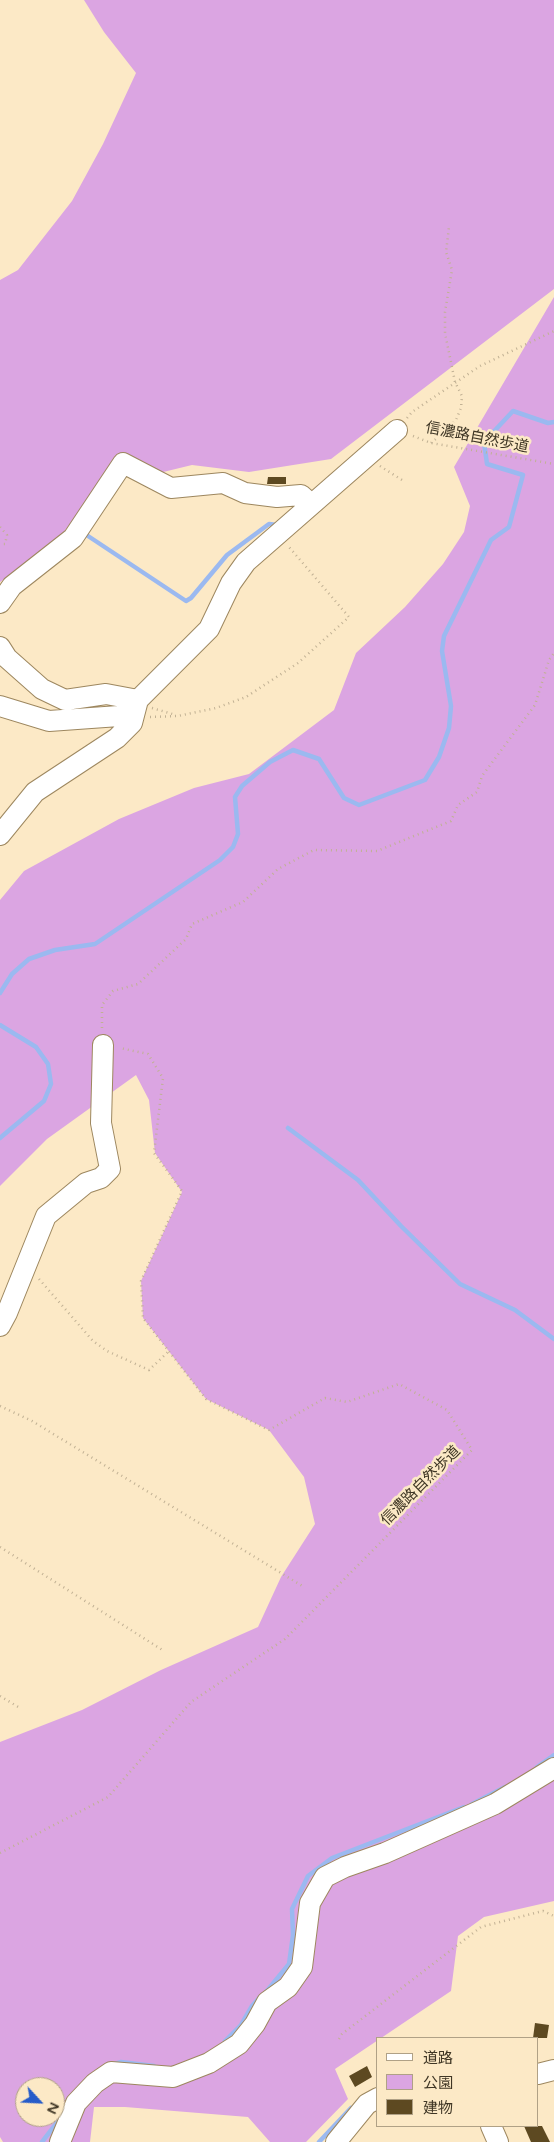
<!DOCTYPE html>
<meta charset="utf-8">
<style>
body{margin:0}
#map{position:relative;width:554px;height:2142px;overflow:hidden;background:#fce9c6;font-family:"Varela Round","Noto Sans JP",sans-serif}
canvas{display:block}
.legend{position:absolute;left:376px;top:2037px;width:162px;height:90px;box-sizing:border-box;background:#fce9c6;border:1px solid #b0a186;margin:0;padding:6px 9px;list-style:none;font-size:15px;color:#3f3625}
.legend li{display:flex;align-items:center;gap:10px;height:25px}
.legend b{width:25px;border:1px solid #b0a186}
.north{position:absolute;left:15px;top:2077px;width:50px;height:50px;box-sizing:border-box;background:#fce9c6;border:1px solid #b0a186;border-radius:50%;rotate:115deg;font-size:14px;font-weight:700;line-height:20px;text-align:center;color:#3f3625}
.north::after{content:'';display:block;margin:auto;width:18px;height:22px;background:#265cc9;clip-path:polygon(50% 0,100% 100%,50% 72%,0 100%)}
</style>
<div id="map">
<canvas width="554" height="2142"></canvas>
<ul class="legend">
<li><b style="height:6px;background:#fff"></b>道路</li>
<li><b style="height:14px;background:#dba5e2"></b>公園</li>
<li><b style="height:14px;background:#5d4921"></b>建物</li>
</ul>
<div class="north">N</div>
</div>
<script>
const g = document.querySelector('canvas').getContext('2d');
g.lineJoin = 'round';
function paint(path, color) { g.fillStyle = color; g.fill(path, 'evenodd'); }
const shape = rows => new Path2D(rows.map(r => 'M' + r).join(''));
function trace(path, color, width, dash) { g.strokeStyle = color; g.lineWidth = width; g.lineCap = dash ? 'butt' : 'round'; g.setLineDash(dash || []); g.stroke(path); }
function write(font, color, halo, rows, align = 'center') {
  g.font = font + ' "Varela Round","Noto Sans JP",sans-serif'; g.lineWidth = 5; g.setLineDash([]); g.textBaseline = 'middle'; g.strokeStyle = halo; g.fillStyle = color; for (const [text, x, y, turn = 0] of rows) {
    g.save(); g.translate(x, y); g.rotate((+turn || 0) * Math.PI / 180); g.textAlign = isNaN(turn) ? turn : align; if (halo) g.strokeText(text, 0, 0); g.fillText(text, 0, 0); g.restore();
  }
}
paint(shape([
 [84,0,554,0,554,289,331,459,249,472,192,465,155,474,110,469,55,544,0,582,0,280,18,270,72,201,103,144,136,73,104,32],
 [554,297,554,1901,484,1917,458,1936,451,1991,335,2069,348,2099,306,2142,270,2142,248,2117,125,2107,94,2107,90,2142,3,2142,0,2137,0,1742,82,1710,161,1670,258,1627,281,1577,315,1524,304,1477,269,1430,206,1399,143,1318,141,1281,182,1192,155,1153,149,1100,136,1075,47,1139,0,1186,0,900,24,871,119,819,194,788,249,774,334,710,356,653,405,607,443,564,464,532,470,506,454,467],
 [25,2087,55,2087,55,2117,25,2117]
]), '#dba5e2');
trace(shape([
 [82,532,186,601,191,598,227,555,269,524,277,525],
 [0,993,12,974,29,959,55,950,95,944,220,860,233,847,238,834,235,797,242,786,270,762,293,750,319,759,344,798,359,805,425,780,439,757,449,728,451,706,442,651,444,636,491,540,509,527,523,475,487,464,484,442,513,411,548,423,554,422],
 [0,1025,36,1047,48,1064,51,1084,44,1101,0,1138],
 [288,1128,358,1180,401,1226,460,1284,515,1310,554,1339],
 [537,1767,554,1755],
 [472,1804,505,1787],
 [266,1992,289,1964,293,1935,292,1909,308,1876,332,1858,464,1807],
 [225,2041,241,2025,252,2006,260,1997],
 [115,2064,121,2062,154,2066],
 [42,2142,59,2120],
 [319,2142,351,2108]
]), '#9bb9f0', 4.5);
paint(shape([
 [268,477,286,477,286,484,267,484],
 [535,2023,549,2025,547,2038,533,2038],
 [367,2066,372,2077,355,2087,349,2076],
 [524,2126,542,2126,550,2142,531,2142]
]), '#5d4921');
const minor = shape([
 [0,603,12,586,73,538,123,463,171,488,223,483,245,493,277,497,301,495,311,504],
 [0,647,7,658,42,689,65,700,106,694,138,700],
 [0,706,49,721,133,715],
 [0,835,35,792,117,738,132,723,138,700,209,629,231,583,246,562,397,430],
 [0,1326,7,1313,46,1216,86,1183,101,1178,110,1169,101,1123,103,1045],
 [538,2074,554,2070],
 [491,2126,498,2142],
 [60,2142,76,2103,95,2083,111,2072,173,2077,209,2063,239,2044,255,2024,267,2002,288,1987,302,1967,310,1903,325,1877,345,1867,385,1853,495,1804,554,1768],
 [336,2142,367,2104,378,2098]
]);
trace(minor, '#9d875f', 22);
trace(shape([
 [407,418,412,412,480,366,554,331],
 [413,436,431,443,554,464],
 [431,443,444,432,456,420,461,408,462,396,455,382,445,333,445,312,452,270,446,252,449,227],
 [380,466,402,480],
 [0,527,7,535,5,544,0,544],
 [152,708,176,715],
 [150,717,178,716,216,708,246,697,298,663,349,617,289,547],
 [102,1028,102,1005,113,991,138,984,186,939,192,924,243,902,278,869,314,850,377,851,451,821,458,805,477,792,482,776,535,705,549,660,554,653],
 [39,1279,93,1341,107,1351,149,1370,168,1352],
 [0,1406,32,1421,304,1587],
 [0,1547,164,1651],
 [0,1696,20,1708],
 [0,1853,108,1797,191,1702,285,1639,472,1450,447,1410,399,1384,347,1402,325,1398,269,1430,206,1399,143,1318,141,1281,182,1191,154,1153,163,1078,148,1054,120,1048],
 [339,2039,342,2034,481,1927,543,1911,554,1916]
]), '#c1b194', 2.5, [1, 4]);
trace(minor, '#fff', 20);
write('15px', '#3f3625', '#fce9c6', [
 ["信濃路自然歩道",477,438,11],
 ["信濃路自然歩道",421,1486,-45]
]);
</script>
